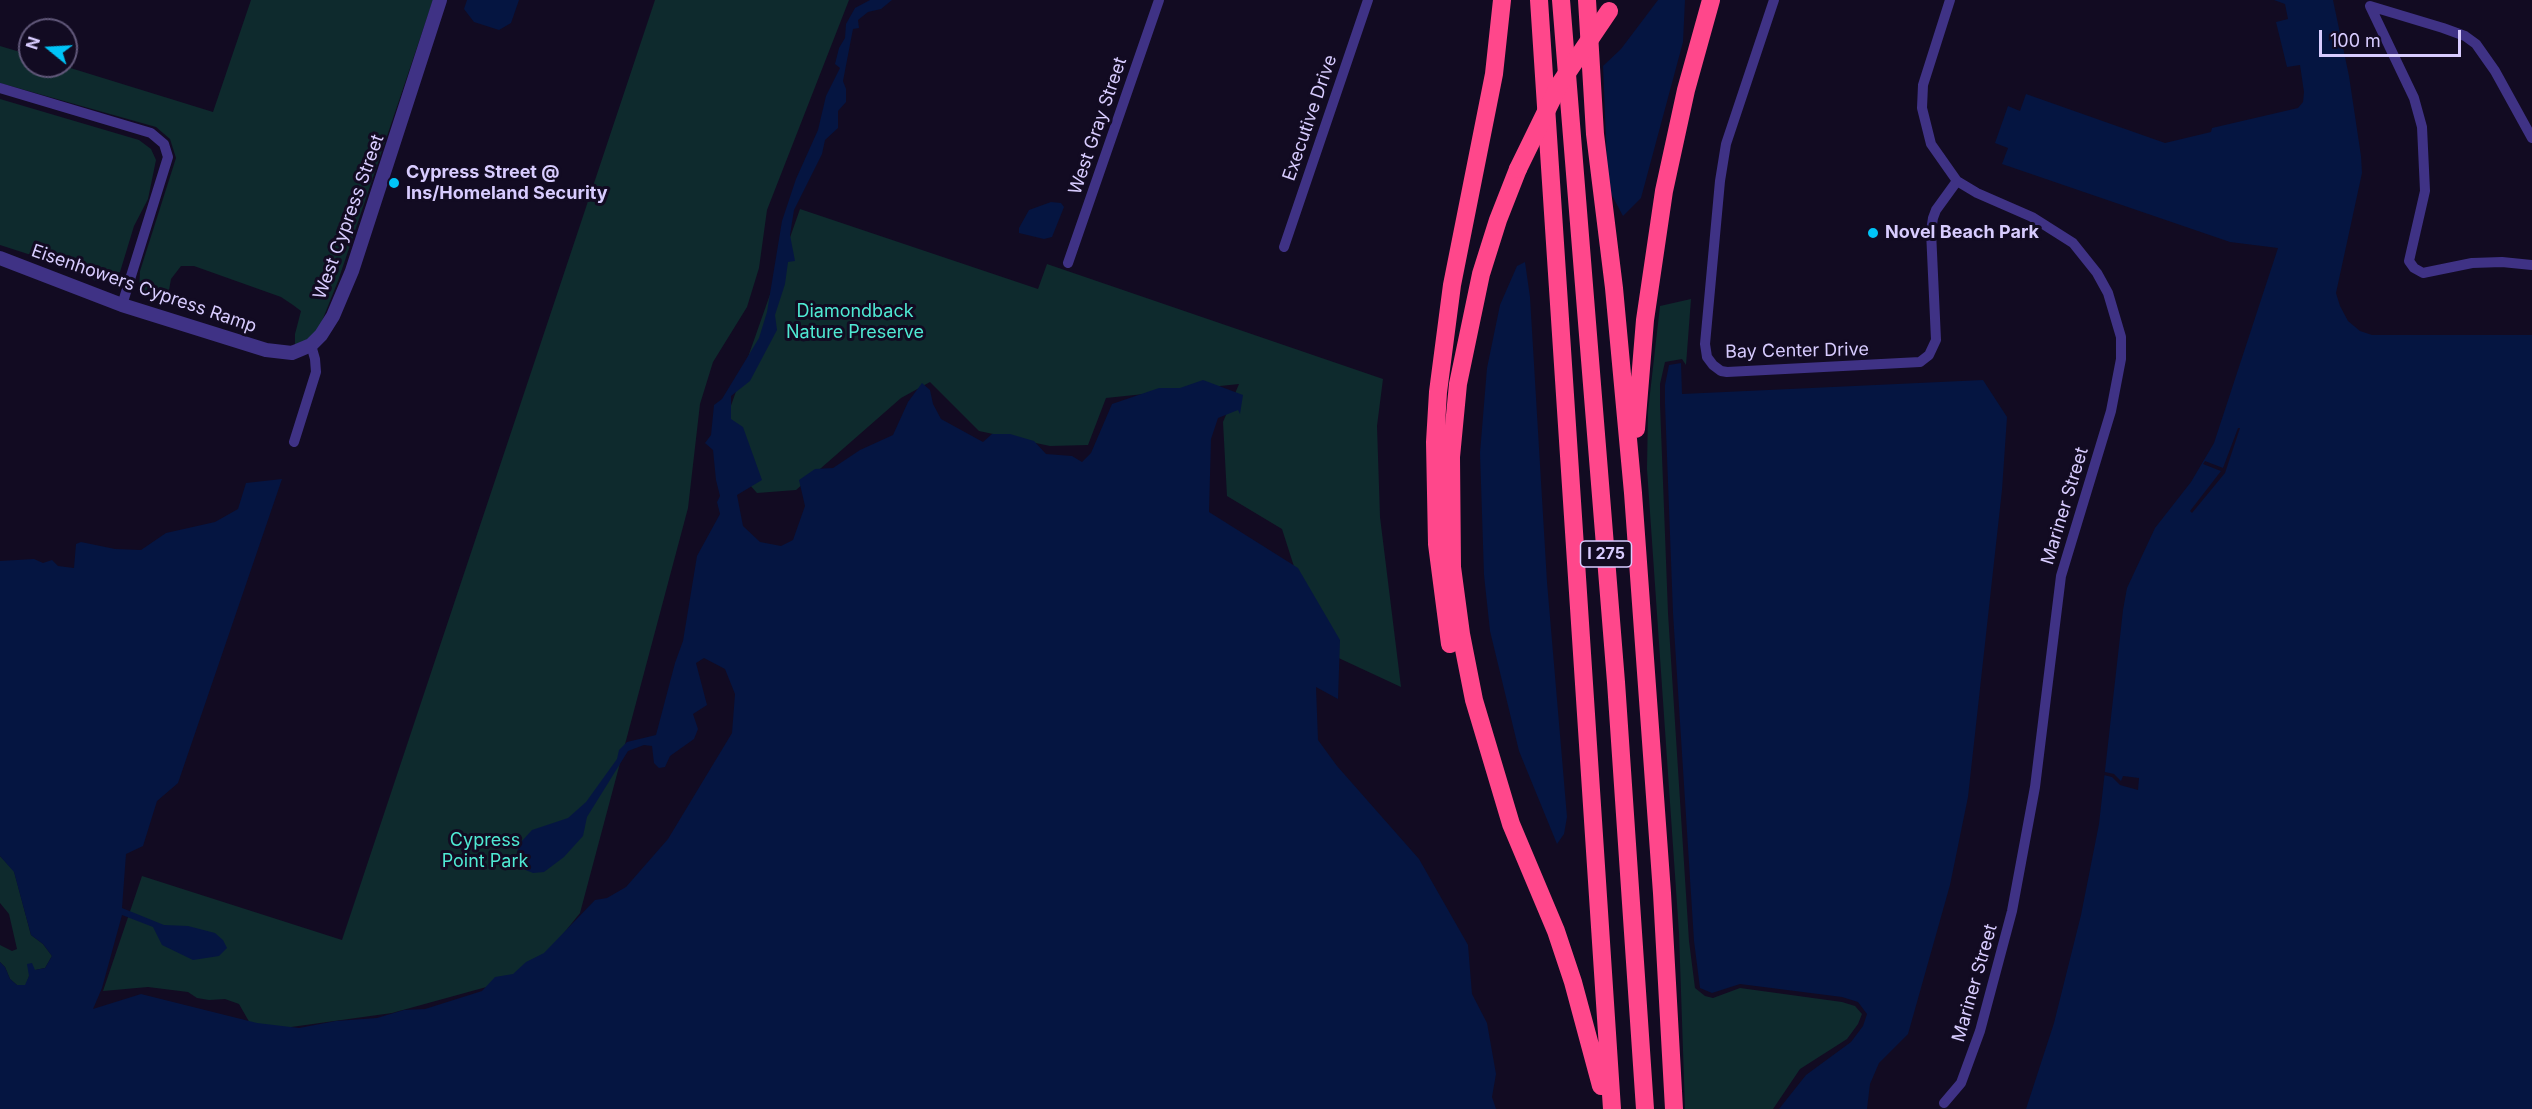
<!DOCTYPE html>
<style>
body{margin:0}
#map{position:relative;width:2532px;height:1109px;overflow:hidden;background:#120b22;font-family:Inter,sans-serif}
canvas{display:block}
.north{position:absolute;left:18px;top:18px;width:60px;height:60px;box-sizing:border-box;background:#120b22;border:2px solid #61587a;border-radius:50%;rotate:288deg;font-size:16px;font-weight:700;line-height:24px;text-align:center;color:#d8ccff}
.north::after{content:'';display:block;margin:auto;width:21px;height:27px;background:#00c4f7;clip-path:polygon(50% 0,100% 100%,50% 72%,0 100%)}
.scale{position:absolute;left:2319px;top:30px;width:142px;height:27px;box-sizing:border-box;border:3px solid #d8ccff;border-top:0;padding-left:8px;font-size:18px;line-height:21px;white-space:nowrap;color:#d8ccff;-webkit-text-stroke:4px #120b22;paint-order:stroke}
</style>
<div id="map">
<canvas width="2532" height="1109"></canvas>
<div class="north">N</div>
<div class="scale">100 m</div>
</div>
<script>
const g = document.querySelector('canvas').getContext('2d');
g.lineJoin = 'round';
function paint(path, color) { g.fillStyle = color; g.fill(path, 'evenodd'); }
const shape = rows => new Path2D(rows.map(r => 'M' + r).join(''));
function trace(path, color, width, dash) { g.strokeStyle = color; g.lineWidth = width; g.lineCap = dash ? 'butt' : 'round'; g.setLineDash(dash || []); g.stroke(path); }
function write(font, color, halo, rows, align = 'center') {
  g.font = font + ' Inter,sans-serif'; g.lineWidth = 6; g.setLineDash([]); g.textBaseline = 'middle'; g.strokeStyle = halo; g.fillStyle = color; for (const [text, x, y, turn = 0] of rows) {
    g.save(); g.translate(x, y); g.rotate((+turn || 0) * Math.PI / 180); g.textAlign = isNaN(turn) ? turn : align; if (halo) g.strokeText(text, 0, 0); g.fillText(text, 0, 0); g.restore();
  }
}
paint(shape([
 [251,0,433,0,338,281,312,346,295,348,295,334,301,311,293,305,281,297,194,266,181,266,171,279,167,301,139,291,140,271,176,158,170,139,156,127,0,83,0,46,30,55,30,66,64,66,213,112],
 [655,0,849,0,767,210,759,268,747,307,713,362,700,404,688,508,580,913,530,975,392,1013,255,1032,239,1004,225,999,209,1000,197,998,188,992,148,987,103,991,142,876,342,940],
 [0,99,139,140,151,149,156,160,148,199,134,226,120,272,110,278,102,282,95,281,87,273,78,273,69,264,59,264,0,245],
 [800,209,1038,289,1047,264,1383,379,1377,426,1380,517,1401,687,1330,654,1314,629,1282,529,1227,496,1223,422,1239,384,1106,398,1088,445,1050,446,979,431,930,382,901,398,796,490,757,493,733,466,727,417],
 [1691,299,1686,365,1682,359,1665,362,1660,384,1660,404,1668,613,1689,941,1695,988,1705,996,1713,998,1740,988,1842,1002,1855,1006,1862,1014,1858,1024,1847,1039,1800,1069,1773,1109,1685,1109,1679,933,1647,469,1648,411,1660,306],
 [0,856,14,871,31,935,43,944,52,956,45,968,35,970,29,976,26,985,17,985,10,979,5,967,0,962,0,945,12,951,17,949,9,914,0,903]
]), '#0e2a2d');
paint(shape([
 [467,0,519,0,511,23,499,30,474,22,464,9],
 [870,0,892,0,881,9,868,12,858,20,859,28,853,29,843,81,846,89,846,102,838,111,838,128,825,140,822,154,794,210,790,235,795,261,788,262,785,284,775,315,777,330,750,381,731,396,731,419,743,427,762,480,737,495,743,526,760,542,781,546,793,540,805,506,799,480,815,469,833,468,860,450,893,435,908,402,922,383,930,390,933,404,941,419,983,442,992,434,1010,434,1034,441,1046,454,1072,456,1082,462,1091,453,1112,404,1159,388,1180,388,1203,380,1243,395,1240,414,1238,410,1218,418,1211,439,1209,512,1298,568,1340,640,1338,699,1316,687,1318,740,1337,766,1419,859,1468,945,1472,994,1487,1023,1496,1074,1492,1097,1496,1109,0,1109,0,962,5,967,10,979,17,985,25,985,29,976,27,964,32,963,35,970,45,968,52,956,43,944,31,935,14,872,0,856,0,561,34,559,43,563,52,560,58,566,74,568,76,544,81,542,115,549,141,550,166,533,215,522,238,509,246,483,282,479,178,783,157,801,143,846,126,854,122,908,164,925,188,926,215,933,223,940,227,948,219,956,193,960,162,945,153,927,122,915,102,988,93,1009,141,994,257,1023,299,1028,336,1021,377,1018,404,1010,425,1009,482,991,495,977,513,974,526,962,544,953,595,900,607,898,626,887,668,839,732,733,735,694,725,669,704,658,696,663,707,705,693,714,698,729,694,739,670,756,665,767,659,768,654,763,652,746,644,745,628,751,587,817,583,836,564,857,544,872,533,873,523,869,516,856,520,843,532,830,568,818,586,802,617,759,619,750,627,742,656,735,675,663,683,641,697,556,720,514,717,502,720,496,716,480,713,450,705,443,711,435,714,405,722,399,759,338,767,312,782,221,796,179,818,130,826,96,840,68,835,64,839,48,845,38,846,24,855,8],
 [1658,0,1685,0,1683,42,1641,198,1623,216,1608,188,1603,66,1621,49],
 [2274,0,2333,0,2349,76,2361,156,2362,173,2336,293,2340,306,2348,321,2360,331,2372,335,2532,335,2532,1109,2026,1109,2054,1023,2081,915,2099,824,2123,610,2127,588,2155,528,2191,482,2214,443,2278,248,2230,242,2002,164,2008,148,1995,143,2008,106,2020,111,2026,94,2165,143,2211,132,2212,128,2298,108,2303,102,2304,92,2300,65,2287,67,2276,22,2288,19,2285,4],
 [1051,202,1061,203,1064,207,1052,237,1044,239,1019,233,1019,228,1029,210],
 [1525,262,1530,297,1547,582,1567,817,1564,834,1557,844,1519,751,1490,631,1484,575,1480,453,1487,368,1500,305,1517,266],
 [1681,363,1682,394,1983,380,2007,417,2002,490,1968,797,1950,885,1908,1034,1879,1063,1870,1084,1867,1109,1779,1109,1806,1075,1851,1042,1863,1026,1867,1014,1858,1002,1842,997,1740,984,1712,993,1700,988,1694,941,1673,613,1665,404,1665,385,1669,365]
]), '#051541');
paint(shape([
 [2238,428,2240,428,2225,473,2192,513,2190,511,2221,471,2203,464,2205,461,2223,468],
 [2105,772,2114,774,2121,781,2123,776,2139,778,2138,790,2120,785,2112,777,2104,775]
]), '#120b22');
trace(shape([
 [1774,0,1726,144,1720,181,1705,344,1707,357,1713,365,1721,371,1727,372,1920,362,1929,355,1936,340,1931,231,1933,218,1936,210,1957,181],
 [0,88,151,133,164,144,168,157,122,305],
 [2532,138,2495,71,2476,44,2465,36,2443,28,2370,6,2414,98,2422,127,2425,191,2409,261,2414,268,2423,273,2472,263,2502,262,2532,265],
 [1284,247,1368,0],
 [1068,263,1159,0],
 [294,442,316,372,315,359,311,345],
 [1944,1103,1961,1083,1980,1031,2012,911,2035,787,2061,576,2111,411,2121,359,2121,337,2108,293,2097,273,2073,243,2032,217,1977,193,1957,181,1931,144,1922,108,1923,85,1950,0]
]), '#3f3285', 10);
trace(shape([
 [0,258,122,305,266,350,292,353,311,345,321,335,333,316,352,271,440,0]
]), '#3f3285', 14);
trace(shape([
 [1539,0,1612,1109],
 [1561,0,1616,682,1645,1109],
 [1587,0,1595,134,1614,288,1633,493,1662,893,1674,1109],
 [1518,169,1498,220,1481,274,1458,384,1451,457,1452,567,1461,634,1474,700,1511,824,1556,931,1573,982,1601,1086],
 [1636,429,1645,320,1664,191,1686,90,1711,0],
 [1450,644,1437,544,1435,442,1438,392,1452,285,1494,74,1502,0]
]), '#ff478b', 18);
trace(shape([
 [1518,169,1559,85,1609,11]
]), '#ff478b', 18);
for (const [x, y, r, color] of [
 [394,183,6,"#00c4f7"],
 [1873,233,6,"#00c4f7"]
]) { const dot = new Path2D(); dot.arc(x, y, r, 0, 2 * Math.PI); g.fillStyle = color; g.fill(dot); trace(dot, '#120b22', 2); }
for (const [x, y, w] of [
 [1606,554,51]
]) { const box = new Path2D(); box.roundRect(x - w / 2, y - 13, w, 26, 4.5); g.fillStyle = '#120b22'; g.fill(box); trace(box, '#d8ccff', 1.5); }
write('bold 16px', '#d8ccff', null, [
 ["I 275",1606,554]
]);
write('18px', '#d8ccff', '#120b22', [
 ["Executive Drive",1310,118,-71],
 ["West Gray Street",1098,126,-71],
 ["West Cypress Street",349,217,-70],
 ["Eisenhowers Cypress Ramp",144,289,19],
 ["Bay Center Drive",1797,351,-1],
 ["Mariner Street",2065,506,-73],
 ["Mariner Street",1975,983,-74]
]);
write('bold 18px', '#d8ccff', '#120b22', [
 ["Cypress Street @",406,173],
 ["Ins/Homeland Security",406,194],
 ["Novel Beach Park",1885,233]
], 'left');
write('18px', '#4fe9d3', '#120b22', [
 ["Diamondback",855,312],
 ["Nature Preserve",855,333],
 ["Cypress",485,841],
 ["Point Park",485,862]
]);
</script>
